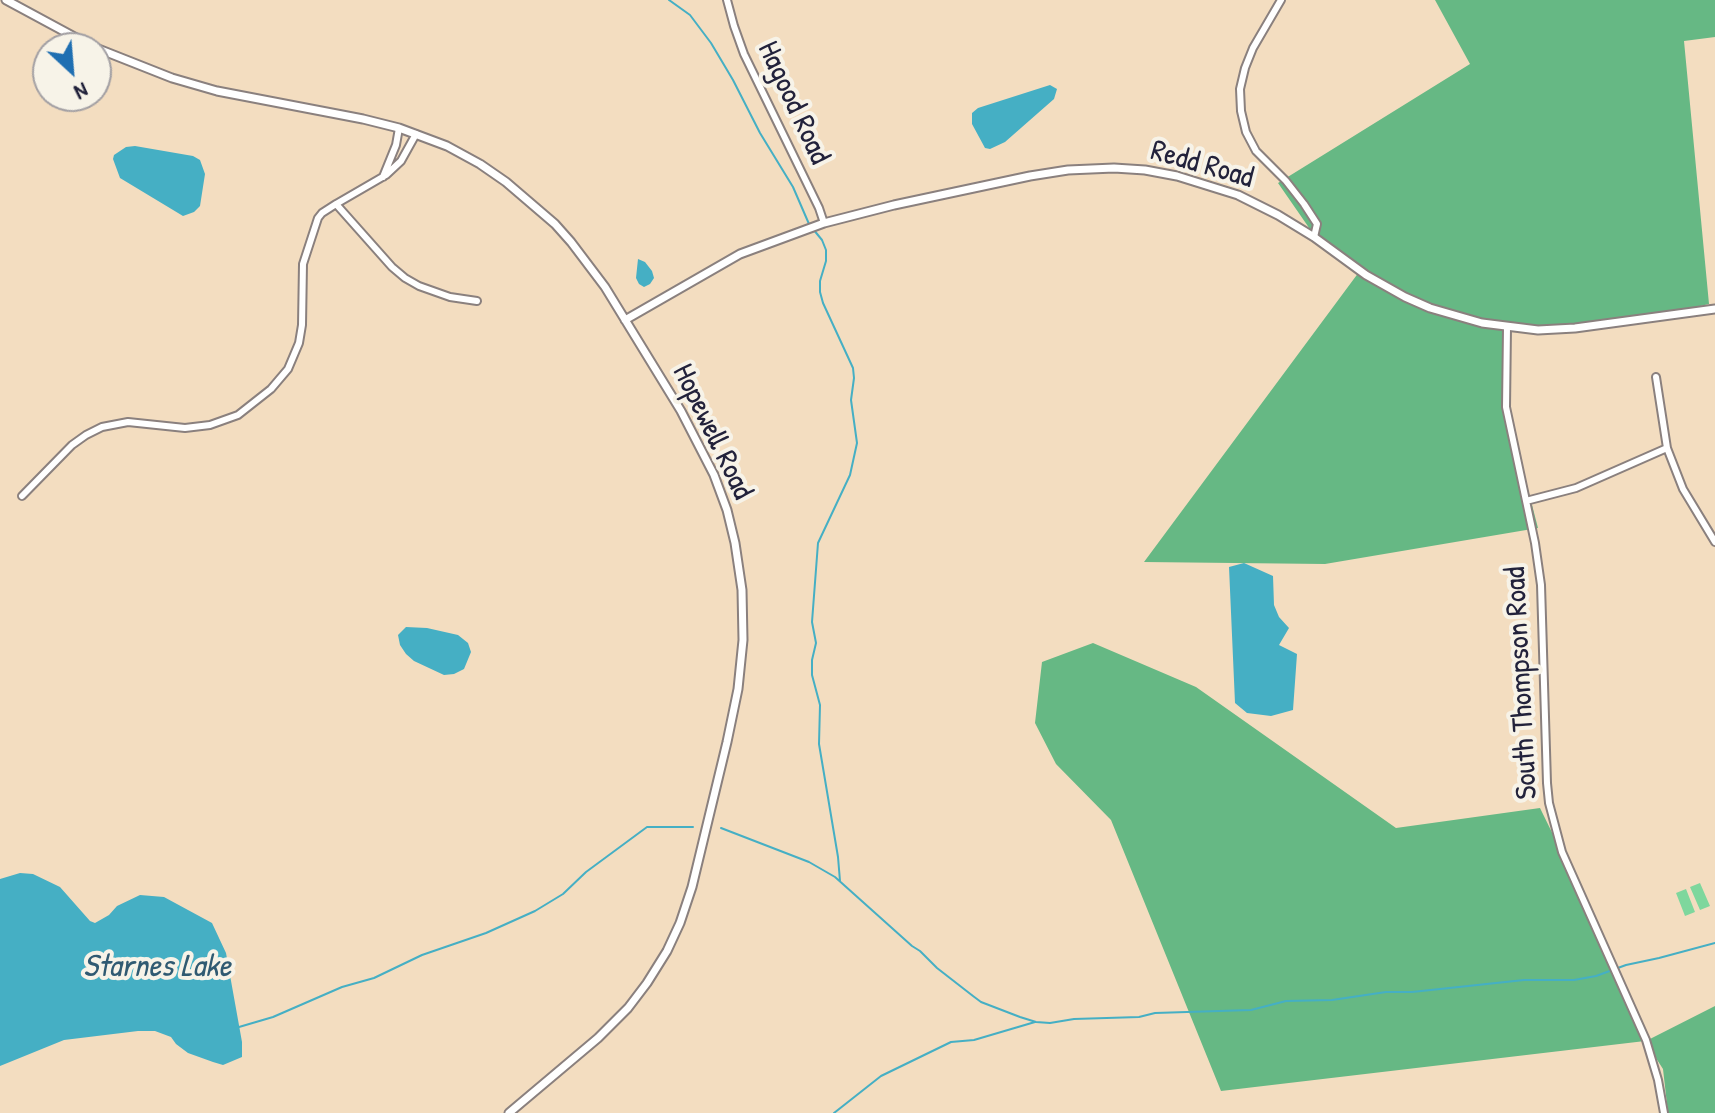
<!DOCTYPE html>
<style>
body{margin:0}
#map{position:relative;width:1715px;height:1113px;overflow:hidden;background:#f3ddc0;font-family:"Patrick Hand",sans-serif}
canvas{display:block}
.north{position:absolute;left:32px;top:32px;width:80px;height:80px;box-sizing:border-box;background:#f7f3e8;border:2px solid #a29fa3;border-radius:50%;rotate:154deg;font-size:22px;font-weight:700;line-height:32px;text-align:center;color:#22223b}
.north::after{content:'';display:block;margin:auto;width:28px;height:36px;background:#1f6fb2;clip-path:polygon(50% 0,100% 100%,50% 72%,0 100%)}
</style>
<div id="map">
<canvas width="1715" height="1113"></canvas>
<div class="north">N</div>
</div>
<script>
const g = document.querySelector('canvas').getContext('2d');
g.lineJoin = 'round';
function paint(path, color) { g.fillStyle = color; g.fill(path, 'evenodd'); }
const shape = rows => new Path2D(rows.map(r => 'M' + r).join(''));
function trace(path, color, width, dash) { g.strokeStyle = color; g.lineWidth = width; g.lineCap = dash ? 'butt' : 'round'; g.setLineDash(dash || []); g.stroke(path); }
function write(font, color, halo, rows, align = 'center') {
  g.font = font + ' "Patrick Hand",sans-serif'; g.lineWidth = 8; g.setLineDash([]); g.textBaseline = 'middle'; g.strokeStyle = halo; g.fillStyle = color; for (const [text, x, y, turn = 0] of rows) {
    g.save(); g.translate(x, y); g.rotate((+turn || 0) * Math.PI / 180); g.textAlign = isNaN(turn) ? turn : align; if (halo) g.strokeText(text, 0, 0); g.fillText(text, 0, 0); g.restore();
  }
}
paint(shape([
 [1700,883,1710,906,1700,910,1690,887],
 [1686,889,1695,912,1685,916,1676,893]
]), '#7ed79d');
paint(shape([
 [1435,0,1715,0,1715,37,1684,41,1709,304,1620,325,1540,328,1508,326,1507,353,1511,424,1538,528,1325,564,1144,562,1359,272,1314,235,1278,183,1470,64],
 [1093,643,1196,687,1396,828,1540,808,1590,910,1646,1041,1715,1006,1715,1113,1668,1113,1663,1069,1645,1041,1221,1091,1111,820,1056,764,1035,723,1042,662]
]), '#66b884');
paint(shape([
 [1050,85,1057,89,1054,99,1005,142,990,149,985,148,972,124,972,113,978,108],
 [135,146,193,156,200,160,205,174,200,206,194,212,183,216,120,178,113,159,114,155,126,147],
 [638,259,645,262,652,271,654,278,650,284,644,287,639,284,636,278],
 [1244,563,1273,576,1274,605,1279,617,1289,628,1279,645,1297,654,1293,710,1271,716,1247,713,1235,703,1229,567],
 [406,627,427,628,458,635,468,643,471,652,464,669,454,674,444,675,414,661,406,654,400,645,398,635],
 [20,873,33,874,60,887,90,921,95,923,109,915,117,906,140,895,164,897,212,923,226,953,242,1042,242,1057,223,1065,213,1062,188,1053,176,1044,171,1037,155,1031,138,1031,64,1040,0,1066,0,879]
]), '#45afc4');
trace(shape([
 [669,0,690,15,711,43,733,80,760,133,793,187,809,224],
 [813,229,822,240,826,250,826,261,820,281,820,292,823,303,853,368,854,378,851,400,857,443,850,475,818,543,812,622,816,643,812,660,812,675,820,705,819,744,838,857,840,881],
 [721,828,809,862,835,877,912,946,920,951,937,968,973,996,981,1002,1020,1017,1036,1022,1050,1023,1074,1019,1139,1017,1155,1013,1251,1010,1286,1001,1332,1000,1386,992,1412,992,1524,980,1574,980,1596,976,1626,965,1659,958,1715,943],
 [239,1027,273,1017,342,987,374,978,422,955,486,933,535,911,563,894,586,872,647,827,693,827],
 [834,1113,881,1076,951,1042,974,1040,1035,1022]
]), '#45afc4', 2);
const minor = shape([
 [727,0,734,26,744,54,819,208,824,223],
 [1281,0,1253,48,1245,68,1240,89,1241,111,1246,132,1256,151,1286,181,1304,204,1317,224,1314,237],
 [383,177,396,145,399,128],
 [336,204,392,267,405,278,419,286,450,297,477,301],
 [1507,328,1506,407,1535,543,1541,585,1547,783,1549,803,1562,852,1646,1040,1658,1080,1664,1113],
 [1656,377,1667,448,1683,489,1715,542],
 [22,496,72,445,86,435,102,427,128,422,185,428,210,425,238,415,271,389,288,369,299,343,302,325,303,264,318,218,322,213,336,204,386,175,401,161,416,134],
 [1526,501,1576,488,1667,448]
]);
const tertiary = shape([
 [6,0,95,48],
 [96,48,172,78,217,91,363,119,399,128,447,146,480,164,506,182,555,224,571,242,605,287,681,411,714,475,727,510,735,543,742,590,743,640,738,689,727,742,692,887,680,923,667,951,647,983,628,1008,598,1038,509,1113],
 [625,320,740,254,824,223,894,205,1030,176,1068,170,1114,168,1145,170,1177,176,1238,195,1278,215,1314,237,1366,275,1405,297,1430,308,1482,323,1538,330,1575,328,1715,309]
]);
trace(minor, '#8a807e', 10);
trace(tertiary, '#8a807e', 11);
trace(minor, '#fff', 6);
trace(tertiary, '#fff', 7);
write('30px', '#22223b', '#f7f3e8', [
 ["Hagood Road",793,103,65],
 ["Redd Road",1202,165,16],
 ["Hopewell Road",712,432,64],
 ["South Thompson Road",1522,683,-93]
]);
write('italic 32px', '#305a72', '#f7f3e8', [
 ["Starnes Lake",157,967]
]);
</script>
